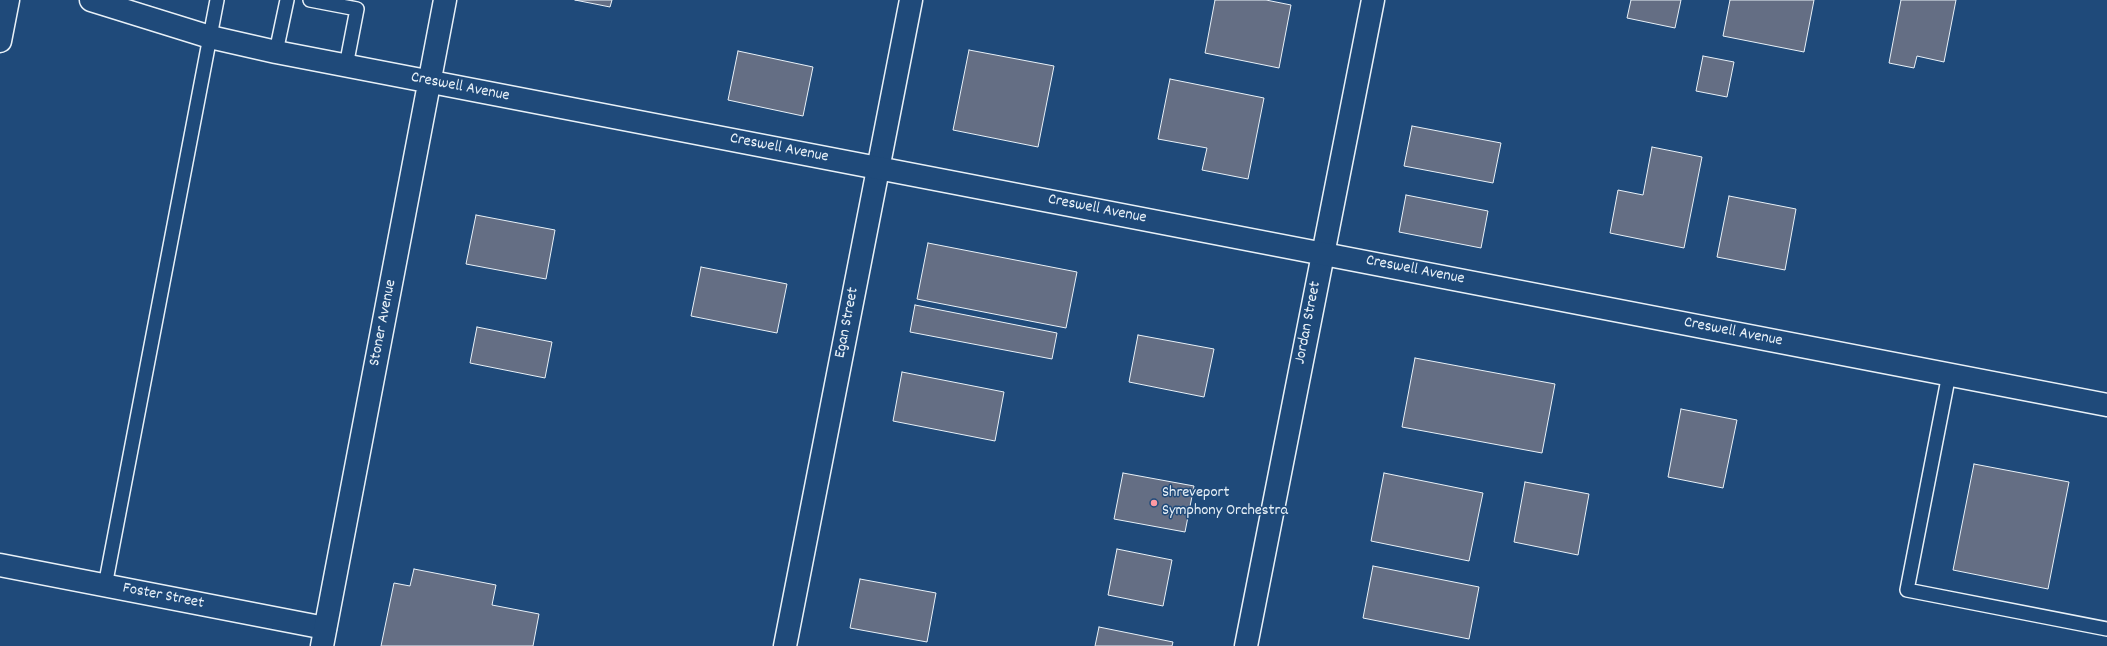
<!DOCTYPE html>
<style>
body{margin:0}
canvas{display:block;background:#1f4a7a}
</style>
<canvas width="2107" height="646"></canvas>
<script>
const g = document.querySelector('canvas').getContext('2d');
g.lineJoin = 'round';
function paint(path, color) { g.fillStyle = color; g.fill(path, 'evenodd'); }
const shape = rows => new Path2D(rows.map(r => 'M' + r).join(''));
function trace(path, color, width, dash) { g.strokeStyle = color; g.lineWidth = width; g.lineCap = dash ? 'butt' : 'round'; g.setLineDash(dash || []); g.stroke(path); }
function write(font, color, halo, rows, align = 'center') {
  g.font = font + ' Dekko,sans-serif'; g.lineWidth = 3; g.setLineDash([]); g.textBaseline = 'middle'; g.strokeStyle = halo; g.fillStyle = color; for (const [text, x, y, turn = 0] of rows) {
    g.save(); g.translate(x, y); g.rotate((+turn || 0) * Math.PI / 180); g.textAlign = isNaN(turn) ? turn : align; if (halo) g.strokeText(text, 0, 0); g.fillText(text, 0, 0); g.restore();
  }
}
const building = shape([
 [575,0,612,0,610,7,575,0],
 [1215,0,1266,0,1291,5,1279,68,1205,53,1215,0],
 [1631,0,1681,0,1675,28,1627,18,1631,0],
 [1730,0,1814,0,1804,52,1723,36,1730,0],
 [1901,0,1956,0,1944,62,1917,56,1914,68,1889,63,1901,0],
 [969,50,1054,66,1038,147,953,130,969,50],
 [738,51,813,67,803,116,728,100,738,51],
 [1703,56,1734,62,1727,97,1696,91,1703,56],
 [1170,79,1264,98,1248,179,1202,170,1207,148,1158,139,1170,79],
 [1412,126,1501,143,1493,183,1404,166,1412,126],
 [1652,147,1702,157,1684,248,1610,233,1618,190,1643,195,1652,147],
 [1406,195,1488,211,1481,248,1399,232,1406,195],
 [1729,196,1796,209,1785,270,1717,257,1729,196],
 [476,215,555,230,546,279,466,264,476,215],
 [928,243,1077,272,1066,328,917,299,928,243],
 [701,267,787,284,777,333,691,316,701,267],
 [915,305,1057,333,1052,359,910,332,915,305],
 [477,327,552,342,545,378,470,363,477,327],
 [1138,335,1214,349,1204,397,1129,382,1138,335],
 [1415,358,1555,384,1542,453,1402,427,1415,358],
 [902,372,1004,392,995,441,893,421,902,372],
 [1681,409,1737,420,1723,488,1668,477,1681,409],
 [1974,464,2069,482,2048,589,1953,570,1974,464],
 [1123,473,1194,486,1185,532,1114,519,1123,473],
 [1384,473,1483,493,1469,561,1371,541,1384,473],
 [1525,482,1589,494,1578,555,1514,542,1525,482],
 [1117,549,1172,560,1163,606,1108,595,1117,549],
 [1373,566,1479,587,1469,639,1363,618,1373,566],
 [414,569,496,585,492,605,539,614,533,646,381,646,394,583,410,586,414,569],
 [860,579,936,593,927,642,850,628,860,579],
 [1099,627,1173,642,1172,646,1095,646,1099,627]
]);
paint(building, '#646e84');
trace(building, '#e8f1f8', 1);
const lane = shape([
 [310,0,357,9,346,66],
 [276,52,287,0],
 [1949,374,1907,590,2107,629],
 [105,586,217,0]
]);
const street = shape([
 [0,41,8,0],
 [0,565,325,628],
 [785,646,911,0],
 [1246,646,1373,0]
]);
const secondary = shape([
 [91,0,210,37,276,52,2107,405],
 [322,646,445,0]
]);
trace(lane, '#e8f1f8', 16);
trace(street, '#e8f1f8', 25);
trace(secondary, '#e8f1f8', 25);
trace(lane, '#1f4a7a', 13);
trace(street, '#1f4a7a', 22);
trace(secondary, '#1f4a7a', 22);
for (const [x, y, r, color] of [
 [1154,503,4,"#ff9aa2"]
]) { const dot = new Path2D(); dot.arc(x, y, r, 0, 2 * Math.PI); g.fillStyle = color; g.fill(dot); trace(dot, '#1f4a7a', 1.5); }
write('16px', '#e8f1f8', '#1f4a7a', [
 ["Creswell Avenue",460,88,11],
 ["Creswell Avenue",779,149,11],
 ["Creswell Avenue",1097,210,11],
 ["Creswell Avenue",1415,271,11],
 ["Stoner Avenue",384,323,-79],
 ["Egan Street",848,323,-79],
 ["Jordan Street",1309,323,-79],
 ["Creswell Avenue",1733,333,11],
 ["Foster Street",163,597,11]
]);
write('16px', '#e8f1f8', '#1f4a7a', [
 ["Shreveport",1162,494],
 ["Symphony Orchestra",1162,512]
], 'left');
</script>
